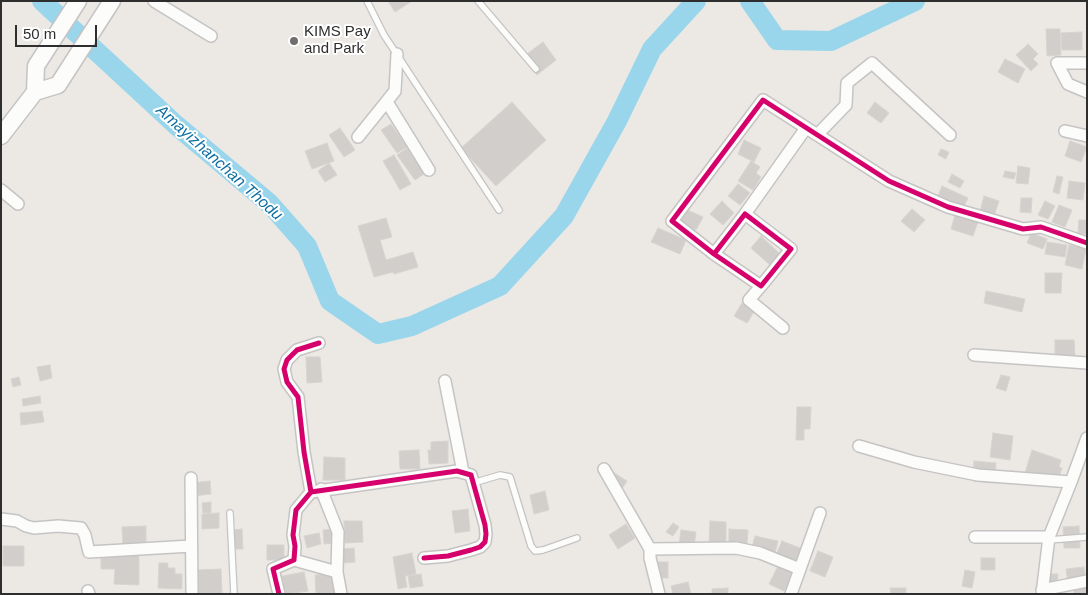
<!DOCTYPE html>
<style>
body{margin:0}
#map{position:relative;width:1088px;height:595px;overflow:hidden;background:#ece8e4;font-family:Helvetica,sans-serif}
canvas{display:block}
.frame{position:absolute;inset:0;border:2px solid #2e2e2e;pointer-events:none}
.scale{position:absolute;left:15px;top:25px;width:82px;height:22px;box-sizing:border-box;border:2px solid #2e2e2e;border-top:0;padding-left:6px;font-size:15px;line-height:18px;white-space:nowrap;color:#2e2e2e;-webkit-text-stroke:4px #fff;paint-order:stroke}
</style>
<div id="map">
<canvas width="1088" height="595"></canvas>
<div class="frame"></div>
<div class="scale">50 m</div>
</div>
<script>
const g = document.querySelector('canvas').getContext('2d');
g.lineJoin = 'round';
const shape = rows => new Path2D(rows.map(r => 'M' + r).join(''));
function trace(path, color, width, dash) { g.strokeStyle = color; g.lineWidth = width; g.lineCap = dash ? 'butt' : 'round'; g.setLineDash(dash || []); g.stroke(path); }
function paint(path, color) { g.fillStyle = color; g.fill(path, 'evenodd'); }
function write(font, color, halo, rows, align = 'center') {
  g.font = font + ' Helvetica,sans-serif'; g.lineWidth = 4; g.setLineDash([]); g.textBaseline = 'middle'; g.strokeStyle = halo; g.fillStyle = color; for (const [text, x, y, turn = 0] of rows) {
    g.save(); g.translate(x, y); g.rotate((+turn || 0) * Math.PI / 180); g.textAlign = isNaN(turn) ? turn : align; if (halo) g.strokeText(text, 0, 0); g.fillText(text, 0, 0); g.restore();
  }
}
trace(shape([
 [42,1,176,125,270,204,307,246,330,301,378,334,412,326,500,286,564,216,617,121,652,49,696,1],
 [750,1,777,40,831,41,915,1]
]), '#99d6ec', 20);
const building = shape([
 [388,1,412,1,395,12,388,1],
 [1046,29,1060,29,1061,55,1047,56,1046,29],
 [1082,32,1082,50,1062,50,1061,33,1082,32],
 [543,42,556,60,537,75,523,57,543,42],
 [1028,44,1038,54,1033,59,1038,64,1031,71,1016,55,1028,44],
 [1005,59,1025,69,1018,83,998,72,1005,59],
 [512,102,546,140,496,186,461,148,512,102],
 [875,102,889,113,881,123,867,113,875,102],
 [391,124,407,147,397,153,381,130,391,124],
 [340,128,355,150,344,157,329,135,340,128],
 [744,140,761,148,754,162,738,154,744,140],
 [1070,141,1087,147,1081,162,1065,156,1070,141],
 [327,143,334,161,312,169,305,151,327,143],
 [407,148,424,174,415,180,397,155,407,148],
 [941,149,949,152,946,159,938,155,941,149],
 [394,155,411,184,400,190,383,161,394,155],
 [751,161,760,167,756,173,761,177,753,190,738,181,751,161],
 [329,163,337,175,325,182,318,171,329,163],
 [1018,166,1030,168,1028,184,1016,183,1018,166],
 [1005,171,1016,173,1014,179,1003,177,1005,171],
 [952,174,964,181,960,188,948,182,952,174],
 [1057,176,1063,177,1059,194,1053,192,1057,176],
 [1069,181,1085,183,1083,200,1067,198,1069,181],
 [738,184,750,193,740,205,728,196,738,184],
 [942,186,968,198,962,210,937,198,942,186],
 [984,196,999,201,994,216,980,212,984,196],
 [1021,198,1032,198,1031,213,1020,212,1021,198],
 [722,201,734,213,723,225,710,214,722,201],
 [1045,201,1055,206,1048,219,1038,215,1045,201],
 [1059,205,1072,210,1065,227,1052,222,1059,205],
 [685,209,703,217,696,230,679,222,685,209],
 [912,209,925,220,914,232,901,221,912,209],
 [955,215,978,222,973,236,951,229,955,215],
 [386,218,392,237,380,240,386,260,413,252,418,267,394,274,393,272,374,277,358,226,386,218],
 [1079,220,1087,220,1087,234,1078,234,1079,220],
 [658,228,686,240,680,254,651,242,658,228],
 [1031,233,1047,239,1043,249,1027,243,1031,233],
 [761,236,780,254,770,265,751,248,761,236],
 [1047,242,1067,245,1065,257,1045,254,1047,242],
 [1069,245,1086,248,1082,269,1065,265,1069,245],
 [1045,273,1062,273,1061,293,1045,293,1045,273],
 [986,291,1025,299,1022,312,984,303,986,291],
 [742,303,755,310,747,323,734,316,742,303],
 [1055,340,1074,340,1075,356,1055,357,1055,340],
 [306,357,320,357,322,382,307,383,306,357],
 [50,365,52,378,40,381,37,367,50,365],
 [1001,375,1010,377,1006,391,996,388,1001,375],
 [19,377,21,385,13,387,11,379,19,377],
 [40,396,41,403,23,406,22,399,40,396],
 [797,407,811,407,810,429,804,429,804,440,796,440,797,407],
 [42,411,44,422,21,425,20,413,42,411],
 [993,433,1013,436,1010,460,990,457,993,433],
 [448,441,448,463,429,464,428,450,431,450,431,442,448,441],
 [419,450,420,469,400,469,399,451,419,450],
 [1032,450,1061,460,1059,467,1062,468,1057,483,1025,473,1032,450],
 [324,457,345,458,345,480,323,480,324,457],
 [974,461,996,463,994,483,973,481,974,461],
 [613,472,627,481,620,492,606,483,613,472],
 [210,481,211,494,193,496,192,483,210,481],
 [545,491,549,510,534,514,530,495,545,491],
 [211,502,211,513,203,513,202,503,211,502],
 [468,509,470,531,455,533,452,511,468,509],
 [219,513,219,528,202,529,202,514,219,513],
 [344,521,362,521,363,542,345,543,344,521],
 [710,521,726,522,726,545,709,545,710,521],
 [673,523,679,527,673,536,666,532,673,523],
 [626,524,635,538,618,549,609,535,626,524],
 [146,526,146,544,123,545,122,527,146,526],
 [1079,526,1080,548,1064,548,1063,527,1079,526],
 [242,529,243,549,234,549,233,530,242,529],
 [334,529,335,543,324,544,323,530,334,529],
 [729,529,748,530,747,544,729,542,729,529],
 [681,530,696,532,694,547,679,545,681,530],
 [319,533,321,544,307,548,304,536,319,533],
 [755,536,778,541,775,553,752,547,755,536],
 [782,541,805,550,799,565,776,555,782,541],
 [267,545,284,545,284,560,267,560,267,545],
 [3,546,24,546,24,566,3,566,3,546],
 [354,548,355,562,344,563,343,549,354,548],
 [818,551,833,557,825,577,810,571,818,551],
 [412,553,416,574,405,576,407,587,398,589,393,557,412,553],
 [101,555,139,555,139,585,114,584,115,569,101,569,101,555],
 [981,558,995,558,995,570,981,570,981,558],
 [657,562,668,562,668,578,658,578,657,562],
 [159,563,168,563,168,568,175,568,175,574,182,574,182,589,158,588,159,563],
 [779,564,794,571,784,591,769,584,779,564],
 [1084,567,1086,579,1068,582,1066,569,1084,567],
 [221,569,222,594,199,594,198,570,221,569],
 [965,570,975,572,972,588,962,586,965,570],
 [304,572,308,591,286,594,282,576,304,572],
 [335,574,336,594,316,594,315,575,335,574],
 [421,574,423,586,410,588,408,576,421,574],
 [1049,574,1058,574,1057,587,1048,587,1049,574],
 [688,582,691,594,673,594,671,586,688,582],
 [728,588,728,594,712,594,712,589,728,588],
 [890,588,906,588,906,594,891,594,890,588],
 [1087,588,1087,594,1074,594,1074,589,1087,588]
]);
paint(building, '#d1cecb');
trace(building, '#d7d4d0', 1);
const service = shape([
 [367,1,384,35,499,210],
 [478,1,536,69],
 [473,483,500,475,510,477,531,546,535,551,543,550,577,538],
 [230,513,234,594],
 [1049,540,1087,537]
]);
const minor = shape([
 [154,1,211,36],
 [1087,63,1057,63,1068,84,1087,92],
 [387,102,429,170],
 [1065,131,1087,136],
 [817,135,846,105,847,83,872,63,950,135],
 [358,137,395,91,397,54],
 [1,190,18,204],
 [745,214,806,128],
 [714,254,745,214,791,249,761,286,714,254,672,221,763,100,889,181,948,207,1023,229,1041,227,1087,243],
 [761,286,749,300,783,328],
 [974,355,1087,363],
 [445,381,463,472],
 [859,446,914,462,978,475,1071,482],
 [604,469,650,549,650,558,659,594],
 [191,478,192,594],
 [321,489,338,532,337,572,341,594],
 [311,492,457,471,471,475,485,525,486,534,485,542,480,547,471,550,448,556,424,558],
 [1,519,17,521,26,526,34,528,58,526,81,528,85,535,89,552,191,546],
 [975,537,1049,537],
 [650,549,736,548,760,553,800,569],
 [294,560,337,572],
 [1042,590,1087,581],
 [88,591,89,594],
 [279,594,273,569,294,560,295,546,293,535,296,510,311,492,304,452,298,397,287,382,284,369,287,360,297,350,319,343],
 [791,594,820,513],
 [1042,594,1049,537,1071,482,1087,438]
]);
const secondary = shape([
 [35,92,58,85,112,1],
 [1,136,35,92,36,66,78,1]
]);
trace(service, '#c5c4c5', 8);
trace(minor, '#c5c4c5', 14);
trace(secondary, '#c5c4c5', 19);
trace(service, '#fcfcfb', 5.5);
trace(minor, '#fcfcfb', 11);
trace(secondary, '#fcfcfb', 16);
trace(shape([
 [714,254,745,214,791,249,761,286,714,254,672,221,763,100,889,181,948,207,1023,229,1041,227,1087,243],
 [311,492,457,471,471,475,485,525,486,534,485,542,480,547,471,550,448,556,424,558],
 [279,594,273,569,294,560,295,546,293,535,296,510,311,492,304,452,298,397,287,382,284,369,287,360,297,350,319,343]
]), '#d6006c', 5);
for (const [x, y, r, color] of [
 [294,41,5,"#706f6e"]
]) { const dot = new Path2D(); dot.arc(x, y, r, 0, 2 * Math.PI); g.fillStyle = color; g.fill(dot); trace(dot, '#fff', 2); }
write('15px', '#2e2e2e', '#fff', [
 ["KIMS Pay",304,32],
 ["and Park",304,49]
], 'left');
write('italic 16px', '#0d6fa3', '#fff', [
 ["Amayizhanchan Thodu",219,163,42]
]);
</script>
